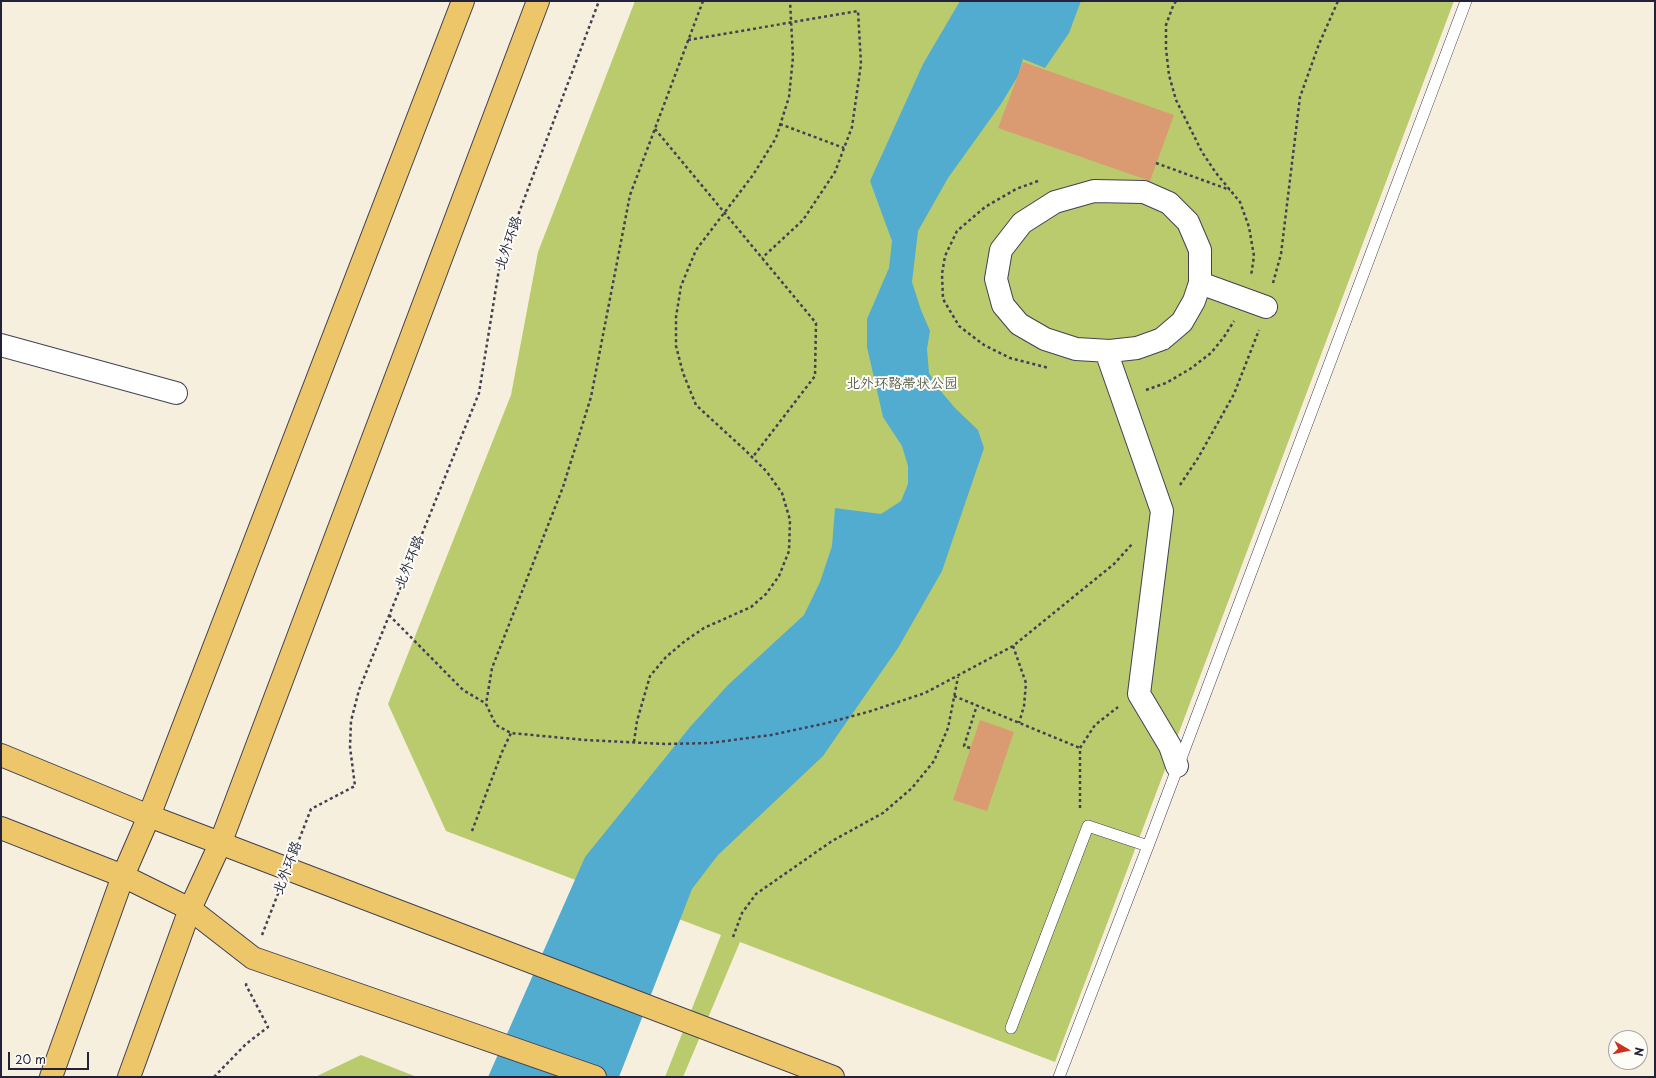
<!DOCTYPE html>
<meta charset="utf-8">
<style>
body{margin:0}
#map{position:relative;width:1656px;height:1078px;overflow:hidden;background:#f7efdd;font-family:"Playpen Sans",sans-serif}
canvas{display:block}
.frame{position:absolute;inset:0;border:2px solid #22223b;pointer-events:none}
.north{position:absolute;left:1608px;top:1030px;width:40px;height:40px;box-sizing:border-box;background:#fdfcf7;border:1px solid #a5a5ac;border-radius:50%;rotate:99deg;font-size:11px;font-weight:700;line-height:16px;text-align:center;color:#22223b}
.north::after{content:'';display:block;margin:auto;width:14px;height:18px;background:#c8321e;clip-path:polygon(50% 0,100% 100%,50% 72%,0 100%)}
.scale{position:absolute;left:8px;top:1052px;width:81px;height:18px;box-sizing:border-box;border:2px solid #22223b;border-top:0;padding-left:5px;font-size:12px;line-height:14px;white-space:nowrap;color:#22223b;-webkit-text-stroke:3px #fdfcf7;paint-order:stroke}
</style>
<div id="map">
<canvas width="1656" height="1078"></canvas>
<div class="frame"></div>
<div class="north">N</div>
<div class="scale">20 m</div>
</div>
<script>
const g = document.querySelector('canvas').getContext('2d');
g.lineJoin = 'round';
function paint(path, color) { g.fillStyle = color; g.fill(path, 'evenodd'); }
const shape = rows => new Path2D(rows.map(r => 'M' + r).join(''));
function trace(path, color, width, dash) { g.strokeStyle = color; g.lineWidth = width; g.lineCap = dash ? 'butt' : 'round'; g.setLineDash(dash || []); g.stroke(path); }
function write(font, color, halo, rows, align = 'center') {
  g.font = font + ' "Playpen Sans","LXGW WenKai TC",sans-serif'; g.lineWidth = 4; g.setLineDash([]); g.textBaseline = 'middle'; g.strokeStyle = halo; g.fillStyle = color; for (const [text, x, y, turn = 0] of rows) {
    g.save(); g.translate(x, y); g.rotate((+turn || 0) * Math.PI / 180); g.textAlign = isNaN(turn) ? turn : align; if (halo) g.strokeText(text, 0, 0); g.fillText(text, 0, 0); g.restore();
  }
}
paint(shape([
 [635,1,1454,1,1055,1062,740,942,683,1077,665,1077,721,935,446,831,388,704,511,395,538,252],
 [361,1055,417,1077,315,1077]
]), '#bacb6e');
paint(shape([
 [960,1,1081,1,1069,33,1045,68,1023,59,1018,76,1001,104,948,178,918,231,912,282,921,310,930,331,927,349,929,373,939,389,955,408,978,430,984,448,942,571,898,648,823,756,718,855,692,889,619,1077,488,1077,585,857,690,727,728,685,804,615,820,582,832,546,835,508,881,514,901,501,908,484,908,466,902,446,883,417,867,347,867,319,889,268,892,241,870,181,923,64]
]), '#52accf');
paint(shape([
 [1023,62,1174,115,1150,181,998,128],
 [980,720,1014,732,987,811,953,800]
]), '#db9b72');
const lane = shape([
 [1011,1028,1088,826,1148,846],
 [1059,1077,1148,846,1466,1]
]);
const street = shape([
 [1094,191,1144,192,1169,203,1188,222,1200,250,1200,283,1194,301,1182,322,1162,339,1137,348,1110,351,1076,349,1045,339,1019,324,1003,305,996,279,1001,250,1022,223,1055,202,1094,191],
 [1200,283,1266,307],
 [1,345,176,393],
 [1106,351,1162,511,1139,694,1170,746,1177,766]
]);
const primary = shape([
 [1,755,149,816,833,1077],
 [1,828,123,876,190,909,253,958,595,1077],
 [51,1077,123,876,149,816,463,1],
 [129,1077,190,909,220,844,538,1]
]);
trace(lane, '#424153', 12);
trace(street, '#424153', 24);
trace(primary, '#424153', 24);
trace(shape([
 [703,1,630,195,591,397,563,487,492,668,486,704,496,725,511,733,585,740,665,744,710,743,771,735,827,723,871,711,925,693,1013,646,1114,564,1133,543],
 [1176,1,1173,6,1166,25,1166,49,1169,75,1176,100,1202,152,1216,173,1240,202,1249,227,1254,256,1251,276],
 [688,40,858,11,861,64,852,127,835,172,803,220,762,258],
 [780,124,844,148],
 [655,129,816,323,815,376,752,458],
 [1156,163,1230,190],
 [1038,181,1016,189,985,207,957,231,945,256,942,274,943,299,959,326,984,345,1010,358,1049,368],
 [1273,283,1281,254,1300,97,1319,44,1338,1],
 [1146,390,1166,383,1190,369,1211,353,1224,337,1234,321],
 [1180,485,1198,458,1234,394,1259,330],
 [389,615,463,690,485,703],
 [1013,646,1026,683,1024,706,1019,723],
 [954,696,1080,748],
 [634,742,637,721,650,676,666,657,685,641,704,628,751,607,766,594,779,576,789,551,790,520,782,493,767,472,745,450,696,405,683,373,676,346,676,317,681,286,696,250,753,175,776,138,789,97,793,57,790,1],
 [970,748,964,746,977,705],
 [1080,808,1080,748,1095,725,1118,707],
 [472,831,502,752,511,733],
 [297,845,311,809,355,786,350,747,351,721,359,690,479,393,500,263,599,1],
 [262,935,279,891],
 [733,937,742,913,756,894,832,841,883,813,912,788,934,761,948,728,958,677],
 [214,1077,246,1044,268,1027,246,985,247,981]
]), '#424153', 2.5, [3, 3]);
trace(lane, '#fff', 11);
trace(street, '#fff', 22);
trace(primary, '#ecc669', 22);
write('14px', '#22223b', '#fdfcf7', [
 ["北外环路",509,243,-71],
 ["北外环路",410,562,-68],
 ["北外环路",288,868,-69]
]);
write('14px', '#575d4d', '#fdfcf7', [
 ["北外环路带状公园",902,384]
]);
</script>
